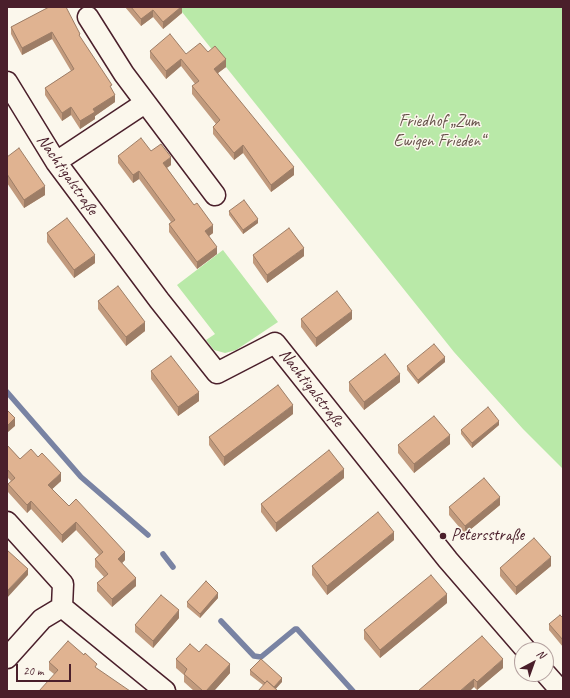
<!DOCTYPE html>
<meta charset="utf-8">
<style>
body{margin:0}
#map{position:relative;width:570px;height:698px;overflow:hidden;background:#fbf7ec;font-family:Caveat,sans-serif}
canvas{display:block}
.frame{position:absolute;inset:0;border:8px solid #4a1f2b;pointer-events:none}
.north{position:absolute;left:514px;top:642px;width:40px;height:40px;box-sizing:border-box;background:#fbf7ec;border:1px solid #b4a19f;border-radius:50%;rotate:41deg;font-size:11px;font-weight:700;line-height:16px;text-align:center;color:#4a1f2b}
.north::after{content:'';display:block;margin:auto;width:14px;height:18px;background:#4a1f2b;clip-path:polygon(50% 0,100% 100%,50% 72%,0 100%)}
.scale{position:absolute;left:16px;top:664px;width:55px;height:18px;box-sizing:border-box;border:2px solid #4a1f2b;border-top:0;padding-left:5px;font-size:12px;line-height:14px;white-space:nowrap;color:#4a1f2b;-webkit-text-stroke:3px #fbf7ec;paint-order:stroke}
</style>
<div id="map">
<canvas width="570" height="698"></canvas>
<div class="frame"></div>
<div class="north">N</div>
<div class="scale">20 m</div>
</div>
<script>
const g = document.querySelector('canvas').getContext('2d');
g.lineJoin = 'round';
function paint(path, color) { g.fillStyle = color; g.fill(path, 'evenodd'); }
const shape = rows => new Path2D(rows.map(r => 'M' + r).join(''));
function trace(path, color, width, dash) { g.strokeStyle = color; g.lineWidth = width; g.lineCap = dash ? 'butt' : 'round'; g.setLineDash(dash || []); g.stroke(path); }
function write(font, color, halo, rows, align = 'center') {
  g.font = font + ' Caveat,sans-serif'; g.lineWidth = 3; g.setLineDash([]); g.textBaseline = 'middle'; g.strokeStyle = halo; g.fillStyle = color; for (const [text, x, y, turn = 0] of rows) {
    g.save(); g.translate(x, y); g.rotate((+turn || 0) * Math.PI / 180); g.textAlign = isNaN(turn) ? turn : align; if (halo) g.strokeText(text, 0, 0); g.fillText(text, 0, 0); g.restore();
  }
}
paint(shape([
 [178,7,563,7,563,469,523,429,454,352],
 [223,250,278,322,236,350,225,353,214,350,206,340,215,334,177,285]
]), '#b9e9a8');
trace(shape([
 [7,392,81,477,148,535],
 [163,554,173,567],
 [221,621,254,656,261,657,295,629,297,629,353,691]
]), '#7983a3', 5.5);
const minor = shape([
 [88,17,124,74,215,195],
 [7,82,56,162,159,300,217,373,275,343,448,560,526,650],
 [56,162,145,103],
 [7,522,63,584,62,607],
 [62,607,165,691],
 [7,658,42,619,62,607],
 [546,674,561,691]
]);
trace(minor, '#4a1f2b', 23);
trace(minor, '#fbf7ec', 20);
paint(shape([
 [49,7,80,37,112,90,115,102,95,116,95,119,80,129,71,115,62,121,45,95,45,88,71,71,52,39,22,55,11,34,11,27],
 [125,7,182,7,182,13,163,29,153,17,141,26],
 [150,51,186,54,208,52,226,67,218,73,294,175,271,192,243,153,234,160,213,134,213,127,216,124,192,94,192,86,195,84,181,66,166,79,150,58],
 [151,151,171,165,167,168,213,233,209,236,217,254,197,269,169,232,169,224,171,222,139,179,133,183,118,163,118,156],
 [7,157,45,195,24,208,7,183],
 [229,211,258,223,243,234,229,215],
 [47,233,95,263,74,278,47,242],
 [253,255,304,256,267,283,253,263],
 [98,301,145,331,126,346,98,309],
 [301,319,352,319,316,347,301,327],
 [445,362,418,384,407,370,407,366],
 [151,371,199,401,178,416,151,379],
 [349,382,400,382,364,410,349,391],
 [293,414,224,466,209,445,209,437],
 [499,425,472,448,461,434,461,430],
 [450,444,414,473,398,453,398,445],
 [7,445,20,459,61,481,52,489,69,506,125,560,122,563,136,586,112,607,97,591,97,583,104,577,95,567,95,559,99,555,76,530,62,543,31,509,27,513,8,492,8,484,11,481,7,477],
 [344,478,276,532,261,512,261,504],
 [500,505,465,534,449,515,449,507],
 [394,540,327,595,312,575,312,566],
 [551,566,516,595,500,576,500,568],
 [218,598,200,618,187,607,187,602],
 [447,603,380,658,364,639,364,630],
 [179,618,153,648,135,632,135,625],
 [563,618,563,647,549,630,549,624],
 [199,652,230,673,214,691,194,691,184,682,184,675,176,668,176,659],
 [49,662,97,669,54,674,49,670],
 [503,668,477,690,474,687,418,691],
 [250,670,282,682,263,685,250,675]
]), '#c19a7d');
paint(shape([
 [181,7,182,7,182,13,163,29,163,22],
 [153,10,153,17,141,26,141,19],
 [52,32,52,39,22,55,22,48],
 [181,59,181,66,166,79,166,71],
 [226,59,226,67,214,76,214,69],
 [115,95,115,102,95,116,95,119,80,129,80,121,93,109],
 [71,107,71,115,62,121,62,113],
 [243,145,243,153,234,160,234,153],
 [171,157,171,165,163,170,163,163],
 [294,167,294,175,271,192,271,185],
 [139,171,139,179,133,183,133,175],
 [45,186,45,195,24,208,24,200],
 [258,219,258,223,243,234,243,230],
 [213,225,213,233,205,239,205,231],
 [217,247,217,254,197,269,197,262],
 [304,248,304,256,267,283,267,275],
 [95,255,95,263,74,278,74,270],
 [352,311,352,319,316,347,316,338],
 [145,322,145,331,126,346,126,337],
 [445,357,445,362,418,384,418,380],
 [400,374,400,382,364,410,364,402],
 [199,392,199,401,178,416,178,407],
 [293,405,293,414,224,466,224,457],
 [15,418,15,426,7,433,7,426],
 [499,421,499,425,472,448,472,443],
 [450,435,450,444,414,473,414,464],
 [344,469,344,478,276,532,276,523],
 [61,473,61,481,48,493,48,485],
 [500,497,500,505,465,534,465,526],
 [31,501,31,509,27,513,27,505],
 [76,522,76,530,62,543,62,535],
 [394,532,394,540,327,595,327,586],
 [125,552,125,560,118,567,118,559],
 [551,557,551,566,516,595,516,587],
 [28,569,28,575,7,598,7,591],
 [136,578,136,586,112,607,112,599],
 [218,593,218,598,200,618,200,614],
 [447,594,447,603,380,658,380,650],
 [179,610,179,618,153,648,153,641],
 [503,659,503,668,477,690,477,682],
 [230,664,230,673,214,691,206,691],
 [282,678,282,682,274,691,272,689],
 [474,679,474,687,470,691,460,691]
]), '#9d7d66');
const building = shape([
 [49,7,66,7,80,34,79,35,112,85,110,86,115,95,93,109,95,112,80,121,71,107,62,113,45,88,74,69,52,32,22,48,11,27,49,7],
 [131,7,181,7,163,22,153,10,141,19,131,7],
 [170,34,186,54,200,43,208,52,215,46,226,59,214,69,294,167,271,185,243,145,234,153,213,127,220,120,192,86,199,81,181,59,166,71,150,51,170,34],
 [141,138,151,151,161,144,171,157,163,163,194,205,197,203,213,225,205,231,217,247,197,262,169,224,175,220,139,171,133,175,118,156,141,138],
 [19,148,45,186,24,200,7,174,7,157,19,148],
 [244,200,258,219,243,230,229,211,244,200],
 [67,218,95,255,74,270,47,233,67,218],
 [289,228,304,248,267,275,253,255,289,228],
 [118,286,145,322,126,337,98,301,118,286],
 [337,291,352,311,316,338,301,319,337,291],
 [434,344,445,357,418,380,407,366,434,344],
 [385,354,400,374,364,402,349,382,385,354],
 [171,356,199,392,178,407,151,371,171,356],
 [278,385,293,405,224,457,209,437,278,385],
 [488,407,499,421,472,443,461,430,488,407],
 [7,410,15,418,7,426,7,410],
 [434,416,450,435,414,464,398,445,434,416],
 [7,445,20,459,31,449,38,457,42,453,61,473,48,485,69,506,76,499,125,552,118,559,136,578,112,599,97,583,108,574,95,559,103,552,76,522,62,535,31,501,27,505,8,484,15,478,7,469,7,445],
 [329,450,344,469,276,523,261,504,329,450],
 [484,478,500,497,465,526,449,507,484,478],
 [378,512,394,532,327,586,312,566,378,512],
 [534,538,551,557,516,587,500,568,534,538],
 [7,550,28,569,7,591,7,550],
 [431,575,447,594,380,650,364,630,431,575],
 [206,581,218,593,200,614,187,602,206,581],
 [161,595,179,610,153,641,135,625,161,595],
 [560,615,563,618,563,640,549,624,560,615],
 [482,636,503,659,477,682,474,679,460,691,418,691,482,636],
 [68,641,84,655,85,653,97,664,95,667,130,691,39,691,58,670,49,662,68,641],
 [190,644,199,652,206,644,230,664,206,691,203,691,184,674,187,669,176,659,190,644],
 [261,659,282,678,274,687,267,681,265,683,250,670,261,659],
 [267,681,278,691,258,691,267,681]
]);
paint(building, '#e0b391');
trace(building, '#9d7d66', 1);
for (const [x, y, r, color] of [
 [443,536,4,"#4a1f2b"]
]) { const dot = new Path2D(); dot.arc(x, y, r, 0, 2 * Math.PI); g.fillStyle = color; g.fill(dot); trace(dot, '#fbf7ec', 1.5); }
write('17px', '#66524a', '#fbf7ec', [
 ["Friedhof „Zum",439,122],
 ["Ewigen Frieden“",439,142]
]);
write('17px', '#4a1f2b', '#fbf7ec', [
 ["Nachtigalstraße",67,175,55],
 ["Nachtigalstraße",311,388,52]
]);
write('17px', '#4a1f2b', '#fbf7ec', [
 ["Petersstraße",451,536]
], 'left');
</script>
